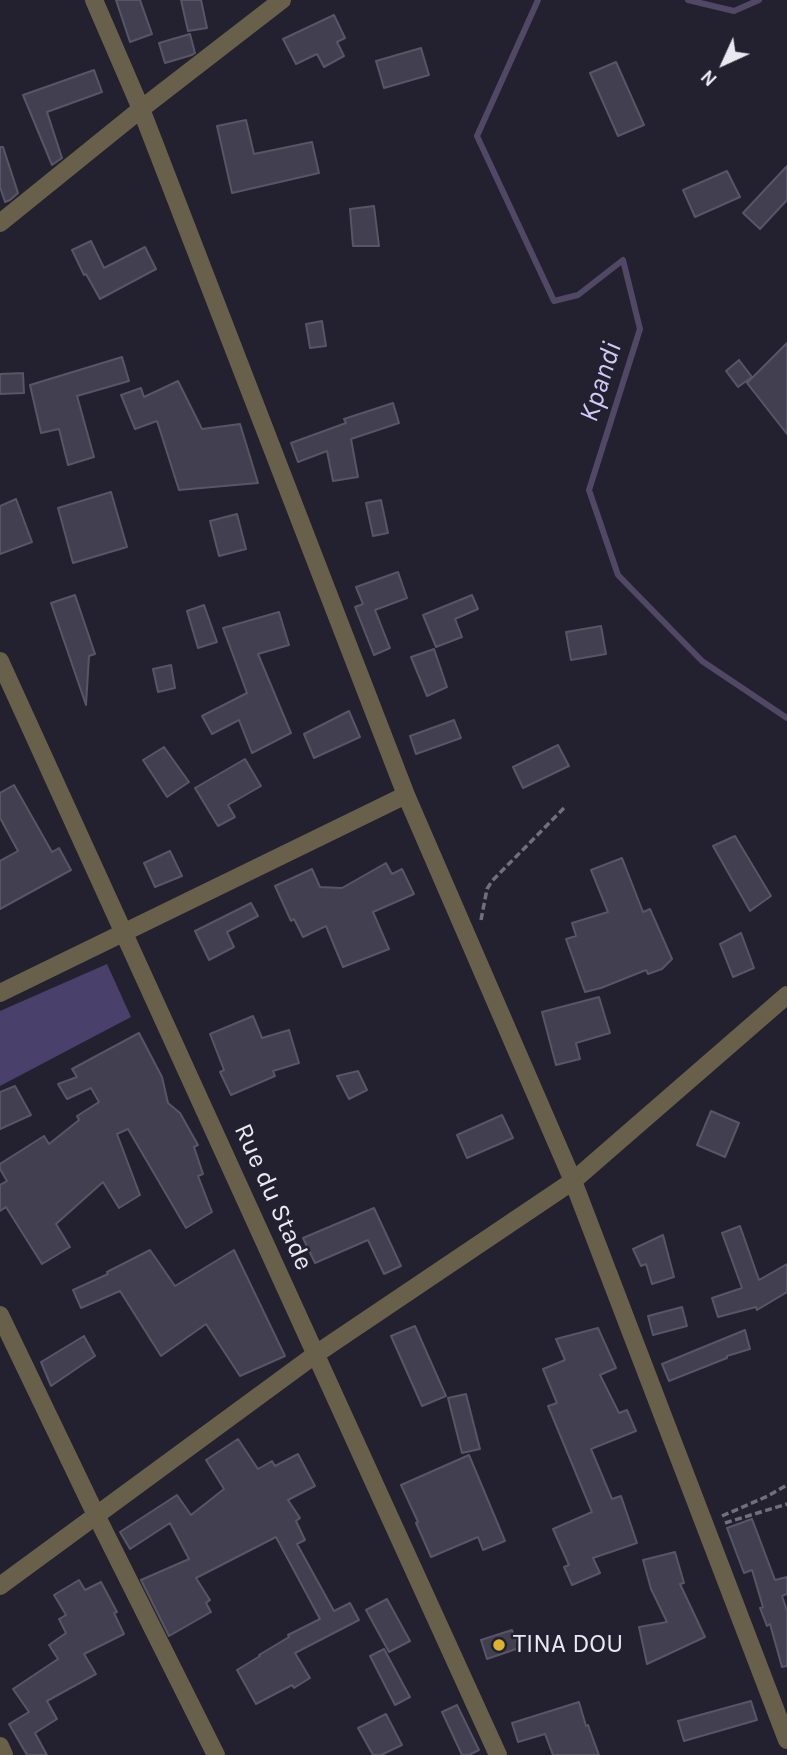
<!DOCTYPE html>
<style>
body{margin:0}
#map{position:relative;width:787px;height:1755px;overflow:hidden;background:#23212f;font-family:Karla,sans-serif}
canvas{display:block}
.north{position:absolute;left:689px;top:28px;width:70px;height:70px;-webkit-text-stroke:5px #23212f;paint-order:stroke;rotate:225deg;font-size:19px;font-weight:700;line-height:28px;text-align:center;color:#eae9f3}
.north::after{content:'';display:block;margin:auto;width:24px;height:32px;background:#eae9f3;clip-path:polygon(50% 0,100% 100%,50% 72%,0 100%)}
</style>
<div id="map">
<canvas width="787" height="1755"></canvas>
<div class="north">N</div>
</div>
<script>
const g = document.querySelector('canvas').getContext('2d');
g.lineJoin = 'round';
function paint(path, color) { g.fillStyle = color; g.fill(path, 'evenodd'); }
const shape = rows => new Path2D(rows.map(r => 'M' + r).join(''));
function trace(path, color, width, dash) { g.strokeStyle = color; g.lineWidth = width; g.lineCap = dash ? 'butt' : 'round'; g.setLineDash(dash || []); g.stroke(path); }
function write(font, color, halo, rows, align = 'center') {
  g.font = font + ' Karla,sans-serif'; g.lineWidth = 5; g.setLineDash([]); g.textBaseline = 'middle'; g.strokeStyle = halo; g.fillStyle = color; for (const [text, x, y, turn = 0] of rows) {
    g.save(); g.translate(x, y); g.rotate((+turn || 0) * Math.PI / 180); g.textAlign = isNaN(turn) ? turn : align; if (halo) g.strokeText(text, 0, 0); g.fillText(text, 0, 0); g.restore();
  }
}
paint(shape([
 [107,964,131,1017,0,1086,0,1011]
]), '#49406c');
trace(shape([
 [538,0,477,136,554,301,578,295,623,260,640,329,589,490,618,575,702,661,787,718],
 [688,0,734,11,759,0]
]), '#514866', 6);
const building = shape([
 [116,0,140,0,152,34,130,42,116,0],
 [181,0,201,0,207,28,188,31,181,0],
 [334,15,345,38,337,42,344,56,324,67,317,54,296,64,283,39,334,15],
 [190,34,195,53,192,55,165,63,159,43,190,34],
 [421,48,429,75,384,88,376,61,421,48],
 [616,62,644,125,618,136,590,73,616,62],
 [94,70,102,92,47,112,62,158,52,165,23,95,94,70],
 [246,120,254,154,312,142,319,173,232,193,217,126,246,120],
 [0,147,3,147,18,193,10,200,5,202,0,187,0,147],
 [787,166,787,200,760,229,743,213,787,166],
 [727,171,740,197,695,217,683,190,727,171],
 [374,206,379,246,353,246,350,209,374,206],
 [91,241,104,268,145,247,156,269,100,299,86,274,84,275,72,250,91,241],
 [322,321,326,346,310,348,306,324,322,321],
 [787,343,787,434,747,383,787,343],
 [122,357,129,381,77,396,94,457,68,465,59,429,41,433,30,385,122,357],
 [739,360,752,377,738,387,726,371,739,360],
 [23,373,24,393,0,394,0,374,23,373],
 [178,381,202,429,240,424,258,483,179,490,157,421,135,429,121,395,141,388,144,397,178,381],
 [393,403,399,423,351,439,358,477,333,481,327,451,298,462,291,443,346,423,344,419,393,403],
 [111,492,127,547,73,563,58,508,111,492],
 [16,499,32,542,0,554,0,506,16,499],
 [381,500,388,533,373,536,366,503,381,500],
 [237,514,246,549,219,556,210,521,237,514],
 [398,572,407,598,375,610,390,648,374,655,355,607,363,604,356,587,398,572],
 [75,595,95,654,89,656,86,705,51,603,75,595],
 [472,595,478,609,455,619,462,637,436,647,423,615,472,595],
 [204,605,217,642,198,648,187,611,204,605],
 [279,612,289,645,258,654,291,733,252,753,239,720,212,734,202,716,247,693,223,628,279,612],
 [601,626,606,654,571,660,566,632,601,626],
 [434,649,447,687,427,696,411,657,434,649],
 [171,665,175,688,158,692,153,669,171,665],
 [349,711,360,737,314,758,304,734,349,711],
 [454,720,461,738,416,754,410,736,454,720],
 [558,745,569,766,523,788,513,767,558,745],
 [164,747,189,782,167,797,143,760,164,747],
 [245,759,261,786,228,805,235,817,218,826,195,788,245,759],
 [14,785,52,852,59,848,71,870,0,909,0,861,18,851,0,818,0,793,14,785],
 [735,836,771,896,750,911,713,846,735,836],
 [170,851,182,876,155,887,144,863,170,851],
 [622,858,643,912,650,909,672,959,662,969,648,974,646,970,601,988,585,992,566,939,576,936,572,923,608,912,591,870,622,858],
 [386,863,392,874,402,869,414,894,373,912,389,949,343,967,326,926,303,937,294,919,291,921,275,886,312,869,320,887,342,888,386,863],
 [251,903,258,916,227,932,234,947,209,960,195,931,251,903],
 [741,933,754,968,733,977,720,944,741,933],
 [599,997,610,1033,576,1043,580,1059,556,1065,542,1012,599,997],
 [253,1016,262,1038,289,1030,299,1063,273,1071,275,1076,231,1095,220,1072,224,1070,210,1034,253,1016],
 [139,1033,162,1077,168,1103,180,1113,198,1145,194,1147,203,1174,198,1176,212,1212,186,1228,128,1129,117,1134,140,1195,119,1208,103,1182,56,1224,70,1247,42,1264,6,1207,0,1211,0,1185,7,1181,0,1169,0,1164,44,1136,49,1144,79,1120,77,1116,99,1102,91,1088,67,1099,58,1084,77,1077,72,1069,139,1033],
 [358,1071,367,1090,349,1099,337,1076,358,1071],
 [15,1086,31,1115,0,1129,0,1092,15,1086],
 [711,1111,739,1123,725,1157,697,1145,711,1111],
 [502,1115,513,1138,467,1158,457,1135,502,1115],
 [374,1208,401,1266,384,1274,368,1240,315,1263,303,1238,374,1208],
 [740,1226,759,1280,787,1264,787,1292,757,1310,756,1307,718,1317,712,1298,742,1288,722,1233,740,1226],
 [663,1235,674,1277,652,1284,646,1264,641,1266,633,1249,663,1235],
 [150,1250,175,1286,234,1250,285,1356,240,1376,206,1324,161,1356,120,1291,81,1308,73,1290,108,1274,107,1272,150,1250],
 [682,1307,687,1326,653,1335,648,1316,682,1307],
 [415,1326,446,1396,422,1406,391,1336,415,1326],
 [598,1328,616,1368,600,1375,619,1413,627,1410,636,1431,591,1449,612,1499,621,1496,637,1543,593,1558,600,1573,572,1585,564,1567,569,1565,553,1529,592,1512,548,1406,557,1403,543,1369,565,1360,556,1339,598,1328],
 [745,1330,750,1349,727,1356,727,1358,669,1381,662,1364,745,1330],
 [84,1336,95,1356,51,1386,41,1362,84,1336],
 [466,1394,480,1449,462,1453,448,1398,466,1394],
 [238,1439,258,1469,272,1461,275,1466,298,1454,315,1486,288,1500,300,1518,296,1521,305,1540,297,1544,334,1611,350,1603,359,1620,295,1653,310,1678,294,1688,292,1685,256,1704,237,1670,260,1656,259,1655,289,1637,288,1635,320,1619,276,1537,196,1578,210,1600,206,1603,211,1612,169,1636,141,1580,189,1559,170,1523,130,1549,120,1532,177,1495,191,1515,224,1489,206,1460,238,1439],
 [469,1455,505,1541,483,1550,478,1537,431,1557,416,1523,418,1522,401,1485,469,1455],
 [752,1519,775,1580,787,1577,787,1594,782,1596,787,1611,787,1666,782,1667,770,1624,767,1626,760,1608,763,1607,752,1570,744,1573,727,1528,752,1519],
 [675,1552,684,1583,680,1584,705,1637,647,1664,639,1627,667,1622,651,1589,643,1560,675,1552],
 [79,1580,85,1590,101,1582,117,1612,114,1613,124,1634,84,1654,96,1674,47,1701,57,1719,35,1733,47,1755,27,1755,9,1724,29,1712,13,1689,58,1659,49,1645,66,1633,59,1619,66,1615,54,1595,79,1580],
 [387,1599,410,1641,389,1652,366,1610,387,1599],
 [512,1630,519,1648,487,1659,481,1640,512,1630],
 [384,1649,410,1697,395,1705,370,1656,384,1649],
 [751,1701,757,1720,684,1741,678,1721,751,1701],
 [579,1702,586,1726,588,1725,599,1755,553,1755,545,1734,518,1742,512,1723,579,1702],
 [457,1705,479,1750,469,1755,462,1755,442,1712,457,1705],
 [386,1714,402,1745,381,1755,373,1755,358,1728,386,1714]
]);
paint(building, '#424050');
trace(building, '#585566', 2);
trace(shape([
 [481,920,487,889,492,881,566,806],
 [722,1516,768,1496,787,1485],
 [725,1523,787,1504]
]), '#716f7c', 3.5, [7, 3.5]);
trace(shape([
 [0,223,141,109,282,0],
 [0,661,498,1755],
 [406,795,573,1181,787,1740],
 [0,993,406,795,141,109,94,0],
 [0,1315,96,1515,216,1755],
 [0,1586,316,1354,573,1181,787,995],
 [0,1746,4,1755]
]), '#68604b', 18);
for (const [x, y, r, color] of [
 [499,1645,7,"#dbb233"]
]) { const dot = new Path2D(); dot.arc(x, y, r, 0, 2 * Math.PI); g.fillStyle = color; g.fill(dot); trace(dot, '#23212f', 2.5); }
write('26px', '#eae9f3', '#23212f', [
 ["Rue du Stade",273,1197,66]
]);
write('26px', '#eae9f3', '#23212f', [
 ["TINA DOU",513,1645]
], 'left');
write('italic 28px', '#d1caf8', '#23212f', [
 ["Kpandi",601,382,-72]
]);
</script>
